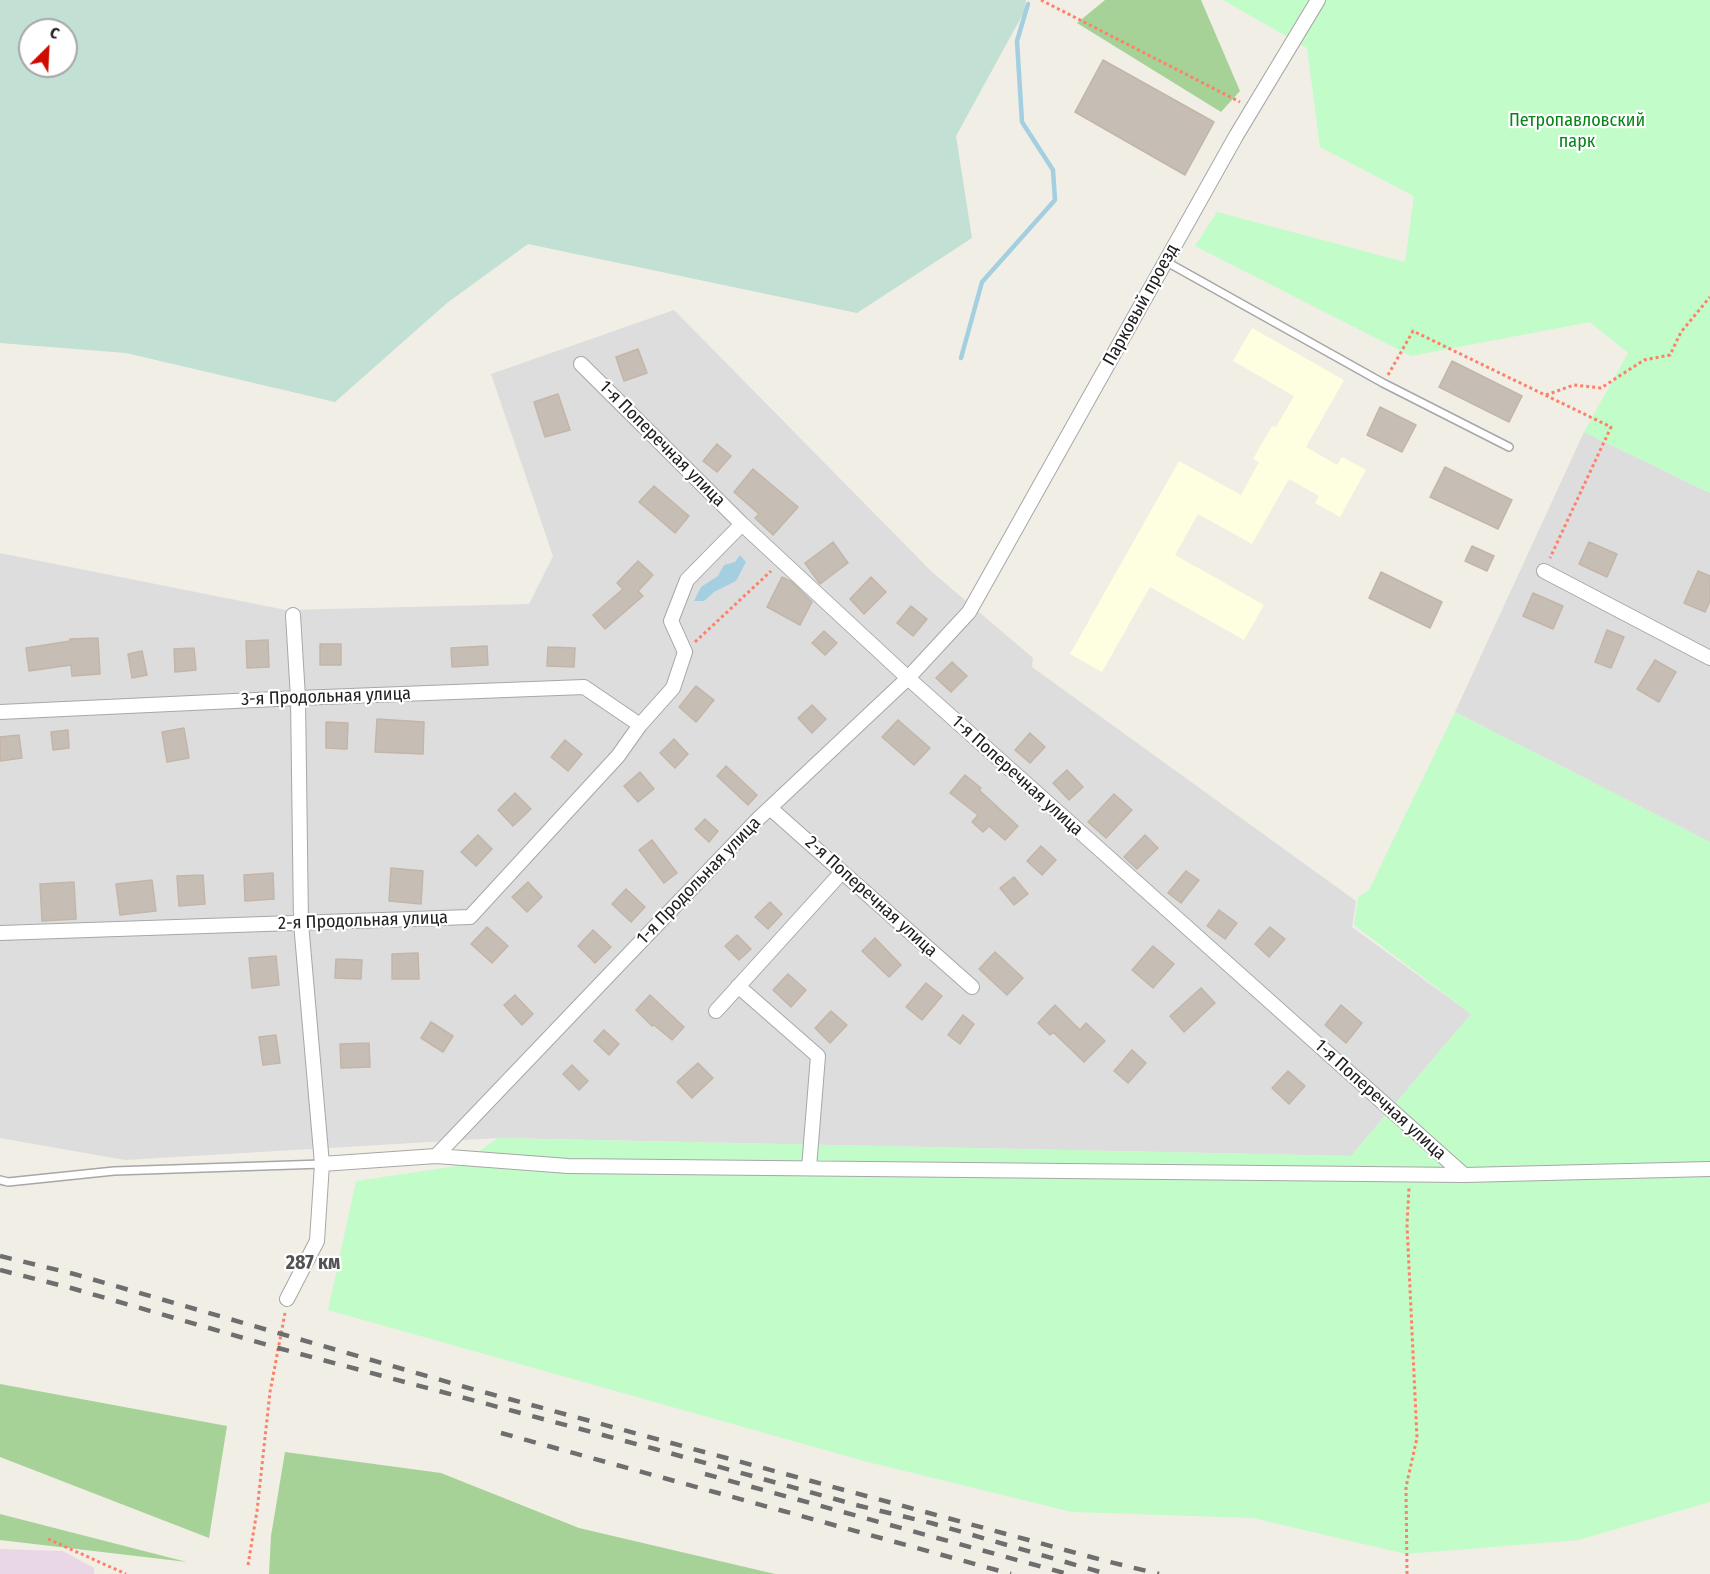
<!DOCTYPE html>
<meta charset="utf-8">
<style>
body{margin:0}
#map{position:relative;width:1710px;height:1574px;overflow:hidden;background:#f1eee6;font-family:"Fira Sans Condensed",sans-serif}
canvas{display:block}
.north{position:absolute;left:18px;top:18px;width:60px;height:60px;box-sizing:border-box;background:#fff;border:2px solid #a6a6a6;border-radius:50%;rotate:24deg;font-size:16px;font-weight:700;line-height:24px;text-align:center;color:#202020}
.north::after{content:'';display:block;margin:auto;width:21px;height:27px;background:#cf0b00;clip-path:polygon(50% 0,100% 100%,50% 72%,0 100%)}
</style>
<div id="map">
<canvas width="1710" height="1574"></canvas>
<div class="north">С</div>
</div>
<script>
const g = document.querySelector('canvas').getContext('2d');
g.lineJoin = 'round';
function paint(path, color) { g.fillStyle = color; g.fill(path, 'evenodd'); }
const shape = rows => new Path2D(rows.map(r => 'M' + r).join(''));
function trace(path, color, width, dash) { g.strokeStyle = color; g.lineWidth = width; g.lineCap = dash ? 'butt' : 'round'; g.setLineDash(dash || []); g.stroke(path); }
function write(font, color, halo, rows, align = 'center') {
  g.font = font + ' "Fira Sans Condensed",sans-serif'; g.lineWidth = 4.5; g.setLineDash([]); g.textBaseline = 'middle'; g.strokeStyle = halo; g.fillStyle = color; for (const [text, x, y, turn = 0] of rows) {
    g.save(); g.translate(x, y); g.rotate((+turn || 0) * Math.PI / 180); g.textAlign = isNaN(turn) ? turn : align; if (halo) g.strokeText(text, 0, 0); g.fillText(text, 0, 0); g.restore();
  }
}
paint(shape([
 [674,310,932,572,1033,658,1032,667,1356,901,1352,927,1471,1014,1351,1156,498,1138,125,1160,0,1138,0,553,286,610,529,604,553,556,491,374],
 [1584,432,1710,493,1710,842,1455,712]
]), '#dedddd');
paint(shape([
 [0,1549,63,1551,94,1568,94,1574,0,1574]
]), '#ead7e6');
paint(shape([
 [1252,328,1344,380,1306,447,1337,465,1342,457,1366,470,1340,517,1315,503,1319,496,1289,479,1252,544,1198,514,1175,555,1264,605,1244,640,1150,587,1102,672,1070,654,1179,461,1241,495,1259,462,1253,459,1272,426,1276,427,1294,396,1233,361]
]), '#fdffe0');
paint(shape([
 [1105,0,1201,0,1240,91,1221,112,1077,23],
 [0,1384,227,1426,209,1538,0,1457],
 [285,1452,441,1473,579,1528,775,1574,269,1574,271,1536],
 [0,1514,187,1562,0,1540]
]), '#a6d298');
paint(shape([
 [0,0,1026,0,1023,14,956,136,972,238,857,313,528,244,447,303,335,402,126,353,0,343],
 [30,30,66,30,66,66,30,66]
]), '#c2e0d3');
paint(shape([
 [1223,0,1710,0,1710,493,1584,432,1628,353,1590,322,1411,356,1195,246,1217,212,1405,262,1414,196,1320,147,1307,48],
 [1455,712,1710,842,1710,1502,1578,1540,1406,1554,1253,1518,1072,1512,864,1461,328,1310,356,1181,457,1166,498,1138,1351,1156,1471,1014,1354,925,1358,897,1369,890]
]), '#c1fcc9');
paint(shape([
 [740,555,746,562,736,581,714,592,704,601,694,601,701,587,718,576,724,565,735,562]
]), '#a4cfe0');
trace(shape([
 [961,358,982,282,1055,200,1053,170,1022,122,1017,41,1028,4]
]), '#a4cfe0', 4.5);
const building = shape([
 [1103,60,1214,122,1185,175,1075,112,1103,60],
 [638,349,647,373,624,381,616,357,638,349],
 [1452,361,1522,396,1509,422,1439,387,1452,361],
 [558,394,570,430,545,437,534,402,558,394],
 [1380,407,1416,425,1402,452,1367,435,1380,407],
 [717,444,731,456,717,472,703,461,717,444],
 [1445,467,1512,500,1498,529,1430,497,1445,467],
 [753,469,798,507,773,535,755,518,759,514,734,492,753,469],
 [654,486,689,516,675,533,639,502,654,486],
 [833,542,848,563,820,584,805,563,833,542],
 [1589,542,1617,554,1607,577,1579,564,1589,542],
 [1472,546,1494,556,1487,571,1465,561,1472,546],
 [638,561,653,575,638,591,643,596,605,629,593,615,623,589,617,583,638,561],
 [1698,571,1710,576,1710,601,1705,612,1684,603,1698,571],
 [1381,572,1442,602,1430,628,1369,598,1381,572],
 [782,577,792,582,812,602,800,625,767,607,782,577],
 [871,577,886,592,864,614,850,599,871,577],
 [1533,593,1563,606,1553,629,1523,616,1533,593],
 [911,606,927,619,913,636,897,623,911,606],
 [1607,630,1624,637,1611,668,1595,662,1607,630],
 [824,631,837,643,825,655,812,643,824,631],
 [98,638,100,674,72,676,71,665,29,671,26,648,70,641,70,639,98,638],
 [268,640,269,667,247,668,246,641,268,640],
 [320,644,341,644,341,665,320,665,320,644],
 [487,646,488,665,452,667,451,648,487,646],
 [548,647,575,648,574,667,547,666,548,647],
 [194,648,196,670,175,672,174,649,194,648],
 [142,651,147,675,132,678,128,654,142,651],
 [1655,660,1676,672,1659,702,1637,689,1655,660],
 [952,662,967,676,951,692,936,678,952,662],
 [696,686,714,700,696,722,679,707,696,686],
 [812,705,826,719,812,733,798,718,812,705],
 [377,719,424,722,423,754,375,752,377,719],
 [898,720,930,748,914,765,882,737,898,720],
 [326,722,348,723,347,749,326,748,326,722],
 [184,728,189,758,167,762,162,732,184,728],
 [68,730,69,748,53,750,51,732,68,730],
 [1030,733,1045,747,1030,763,1015,750,1030,733],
 [19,735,22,758,0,761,0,737,19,735],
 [674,739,688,754,675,768,660,753,674,739],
 [565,740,582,754,568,771,551,757,565,740],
 [726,766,757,795,748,805,717,776,726,766],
 [1067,770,1083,787,1069,800,1053,783,1067,770],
 [640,772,654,789,638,802,624,786,640,772],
 [965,775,981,788,979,790,1018,826,1005,840,989,826,983,832,972,822,978,815,950,793,965,775],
 [515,793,531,809,513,826,498,810,515,793],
 [1114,794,1132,810,1106,838,1088,822,1114,794],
 [705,819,718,831,709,842,695,829,705,819],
 [478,835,492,849,476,866,461,852,478,835],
 [1145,835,1158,848,1137,869,1124,857,1145,835],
 [652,840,677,873,664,883,639,850,652,840],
 [1041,846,1056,860,1042,875,1027,861,1041,846],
 [391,868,423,871,421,904,389,901,391,868],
 [1186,871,1199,880,1181,903,1168,893,1186,871],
 [273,873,274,899,245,901,244,875,273,873],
 [203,875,205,904,179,906,177,876,203,875],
 [1014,877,1028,894,1014,905,1000,888,1014,877],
 [152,880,156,911,120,915,116,884,152,880],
 [74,882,76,919,42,921,40,884,74,882],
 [528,882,542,897,527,912,512,897,528,882],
 [626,889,645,907,631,922,612,904,626,889],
 [770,902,782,914,768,929,755,917,770,902],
 [1219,910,1237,923,1225,939,1207,926,1219,910],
 [487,927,508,946,492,963,471,944,487,927],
 [1270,927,1285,939,1269,957,1255,944,1270,927],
 [593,930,611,947,595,963,578,946,593,930],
 [737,935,751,949,739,960,725,946,737,935],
 [875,938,901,965,889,977,862,951,875,938],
 [1153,946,1174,964,1153,988,1132,970,1153,946],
 [995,952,1023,978,1007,995,979,969,995,952],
 [418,953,419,979,392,979,392,954,418,953],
 [276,956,279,985,252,988,249,958,276,956],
 [336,959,362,960,361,979,335,978,336,959],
 [788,974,806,990,791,1007,773,990,788,974],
 [926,983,942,996,922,1020,906,1007,926,983],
 [1201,988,1215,1003,1184,1032,1170,1016,1201,988],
 [515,995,533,1014,522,1025,504,1005,515,995],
 [650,995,684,1027,672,1040,654,1025,652,1026,636,1010,650,995],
 [1055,1005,1080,1030,1086,1023,1105,1041,1084,1062,1053,1032,1050,1035,1038,1023,1055,1005],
 [1341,1005,1362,1023,1346,1043,1325,1025,1341,1005],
 [831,1011,847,1025,830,1043,815,1028,831,1011],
 [963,1015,974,1024,960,1044,948,1035,963,1015],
 [431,1022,453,1036,443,1052,421,1038,431,1022],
 [604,1030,619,1044,609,1055,594,1041,604,1030],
 [276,1035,280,1063,263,1065,259,1037,276,1035],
 [369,1043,370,1067,341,1068,340,1044,369,1043],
 [1132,1050,1146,1063,1128,1083,1114,1071,1132,1050],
 [698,1063,713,1078,692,1098,677,1082,698,1063],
 [572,1065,588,1081,579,1090,563,1074,572,1065],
 [1288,1071,1305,1086,1289,1104,1272,1088,1288,1071]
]);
paint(building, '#c6beb5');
trace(building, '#c3b5a7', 1.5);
const service = shape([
 [1165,261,1383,383,1509,447],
 [0,1180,8,1182,114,1171,322,1164]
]);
const minor = shape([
 [581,364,742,524,908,678,1464,1175],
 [1544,571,1710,658],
 [0,712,298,698,584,687,640,725],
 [770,808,972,987],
 [0,933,470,917,618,756,640,725,673,688,685,652,671,621,687,580,742,524],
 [738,986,818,1056,809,1168],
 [716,1011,842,872],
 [436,1156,758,819,908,678,969,612,1236,136,1318,0],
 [322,1164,436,1156,568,1166,1464,1175,1710,1169],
 [287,1299,317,1241,322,1164,301,923,298,698,293,615]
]);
trace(service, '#a7a7a7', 10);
trace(minor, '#a7a7a7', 16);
trace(shape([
 [1041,0,1240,102],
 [1388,375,1413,331,1611,427,1550,558],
 [1546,395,1574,385,1601,388,1644,360,1670,355,1681,332,1710,297],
 [695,642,771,571],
 [48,1539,126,1574],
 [248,1565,257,1511,270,1392,285,1313],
 [1407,1574,1406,1487,1417,1438,1407,1225,1409,1188]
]), '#ff8068', 3, [3, 3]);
trace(service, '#fff', 7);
trace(minor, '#fff', 14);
trace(shape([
 [0,1256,74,1274,465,1387,1102,1560,1159,1574],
 [0,1270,71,1288,278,1348,655,1449,860,1506,931,1523,1107,1574],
 [501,1433,1011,1574],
 [705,1474,1068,1574]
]), '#6e6e6e', 4.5, [12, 12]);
write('18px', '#068518', '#fff', [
 ["Петропавловский",1577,121],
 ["парк",1577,142]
]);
write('18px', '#202020', '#fff', [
 ["Парковый проезд",1141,305,-61],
 ["1-я Поперечная улица",662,444,45],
 ["3-я Продольная улица",326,697,-2],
 ["1-я Поперечная улица",1017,776,42],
 ["1-я Продольная улица",699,881,-46],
 ["2-я Поперечная улица",871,897,42],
 ["2-я Продольная улица",363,921,-2],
 ["1-я Поперечная улица",1380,1100,42]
]);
write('bold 20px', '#535353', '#fff', [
 ["287 км",313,1263]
]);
</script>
